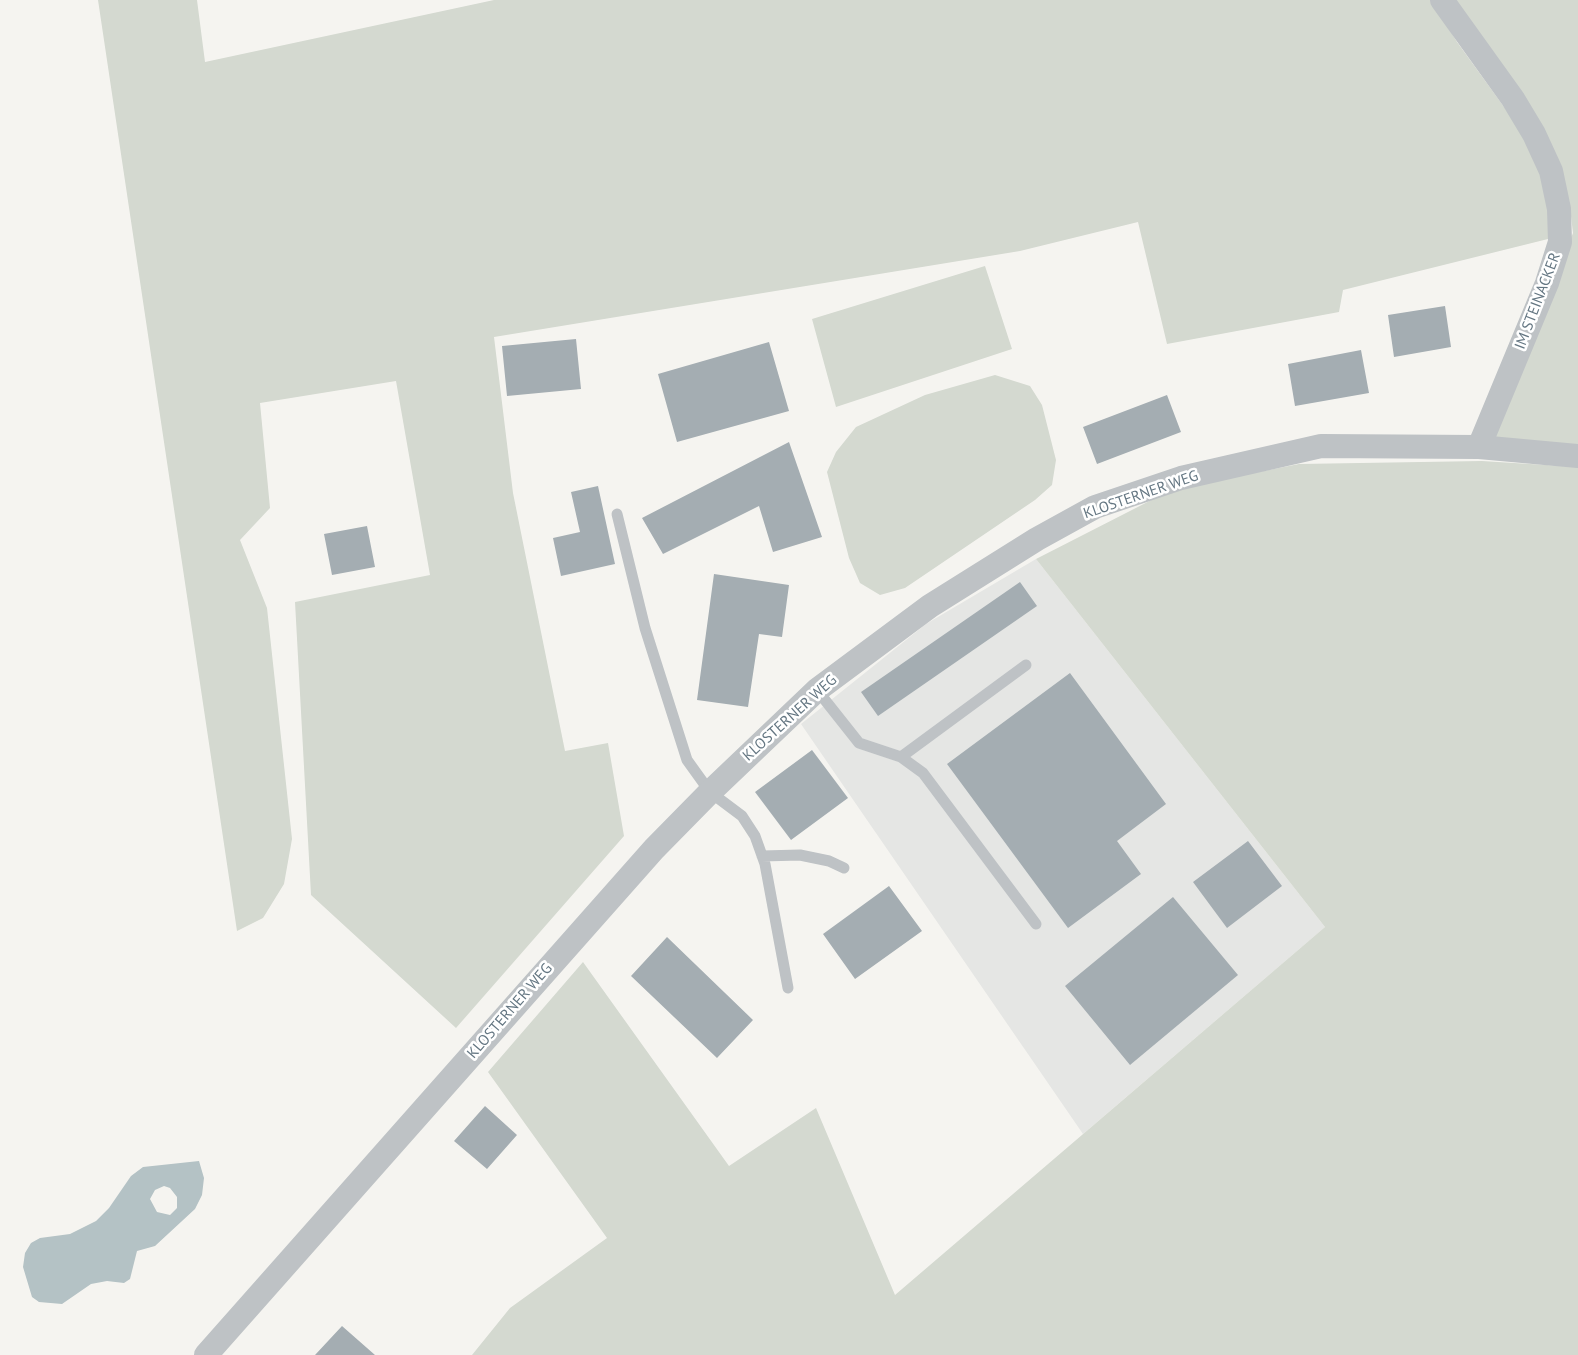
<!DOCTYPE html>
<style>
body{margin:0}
canvas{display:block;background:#f5f4f0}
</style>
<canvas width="1578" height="1355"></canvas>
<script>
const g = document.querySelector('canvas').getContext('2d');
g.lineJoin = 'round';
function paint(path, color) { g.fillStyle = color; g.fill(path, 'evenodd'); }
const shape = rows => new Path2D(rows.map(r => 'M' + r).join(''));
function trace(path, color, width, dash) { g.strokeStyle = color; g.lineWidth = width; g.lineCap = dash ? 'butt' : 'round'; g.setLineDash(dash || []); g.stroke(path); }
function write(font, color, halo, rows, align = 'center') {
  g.font = font + ' "PT Sans",sans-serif'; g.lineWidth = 5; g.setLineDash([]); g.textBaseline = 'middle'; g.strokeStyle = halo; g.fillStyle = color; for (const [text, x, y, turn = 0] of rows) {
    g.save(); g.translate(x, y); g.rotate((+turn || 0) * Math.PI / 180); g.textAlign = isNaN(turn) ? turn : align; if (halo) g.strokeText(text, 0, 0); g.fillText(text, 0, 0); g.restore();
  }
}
paint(shape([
 [1036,559,1325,927,1083,1134,801,724,926,624]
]), '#e5e6e4');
paint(shape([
 [98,0,197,0,205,62,494,0,1431,0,1457,42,1520,129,1545,180,1552,238,1343,290,1339,312,1167,344,1138,222,1020,251,494,337,513,493,565,751,608,743,624,836,456,1028,311,895,295,602,430,575,396,381,260,403,270,508,240,540,267,608,292,839,284,884,263,918,237,931],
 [1456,0,1578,0,1578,446,1493,438,1573,233,1569,200],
 [985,266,1012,349,836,407,812,319],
 [995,375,1030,386,1042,405,1056,460,1052,485,1035,500,905,588,880,595,860,583,849,558,827,472,836,452,856,427,925,395],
 [1482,461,1578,467,1578,1355,472,1355,510,1308,607,1238,488,1072,583,962,729,1166,816,1108,895,1295,1325,927,1036,559,1173,489,1299,464]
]), '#d4d9d0');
paint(shape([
 [199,1161,204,1178,202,1195,195,1209,155,1246,137,1251,130,1279,124,1283,107,1281,91,1284,62,1304,39,1302,32,1297,23,1267,25,1253,31,1243,40,1238,70,1234,96,1221,109,1208,131,1176,143,1167],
 [164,1186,170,1188,177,1197,177,1208,170,1215,157,1212,150,1199,155,1190]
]), '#b4c2c5');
paint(shape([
 [1445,306,1451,347,1394,357,1388,315],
 [576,339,581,389,507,396,502,346],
 [769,342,789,411,677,442,658,374],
 [1361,350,1369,393,1295,406,1288,364],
 [1167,395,1181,432,1097,464,1083,427],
 [789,442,822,537,773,552,759,506,663,554,642,518],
 [598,486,615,564,561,576,553,538,580,532,571,492],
 [367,526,375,567,332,575,324,534],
 [714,574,789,585,782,637,759,634,748,707,697,700],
 [1020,582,1037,606,878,716,861,692],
 [1070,673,1166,804,1117,841,1141,874,1068,928,947,764],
 [812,750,848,798,791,840,755,792],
 [1248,841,1282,886,1227,928,1193,882],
 [889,886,922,931,855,979,823,934],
 [1173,897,1238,975,1130,1065,1065,986],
 [667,937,753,1020,717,1058,631,976],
 [485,1106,517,1135,487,1169,454,1141],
 [342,1326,375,1355,315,1355]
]), '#a4adb2');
trace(shape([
 [617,514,645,628,687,760,710,792,742,816,755,836,765,864,788,988],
 [817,690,859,743,901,757,923,773,1036,924],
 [901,757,1026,665],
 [762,856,800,855,829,861,844,868]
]), '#bec2c5', 11);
trace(shape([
 [1442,0,1513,99,1534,134,1551,171,1559,209,1560,242,1547,283,1479,447],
 [206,1355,654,849,710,792,817,690,930,606,1037,539,1095,507,1181,478,1321,446,1479,447,1578,456]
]), '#bec2c5', 24);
write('15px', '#647682', '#fff', [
 ["IM STEINACKER",1538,301,-69],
 ["KLOSTERNER WEG",1141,495,-19],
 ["KLOSTERNER WEG",790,718,-42],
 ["KLOSTERNER WEG",510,1011,-49]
]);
</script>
